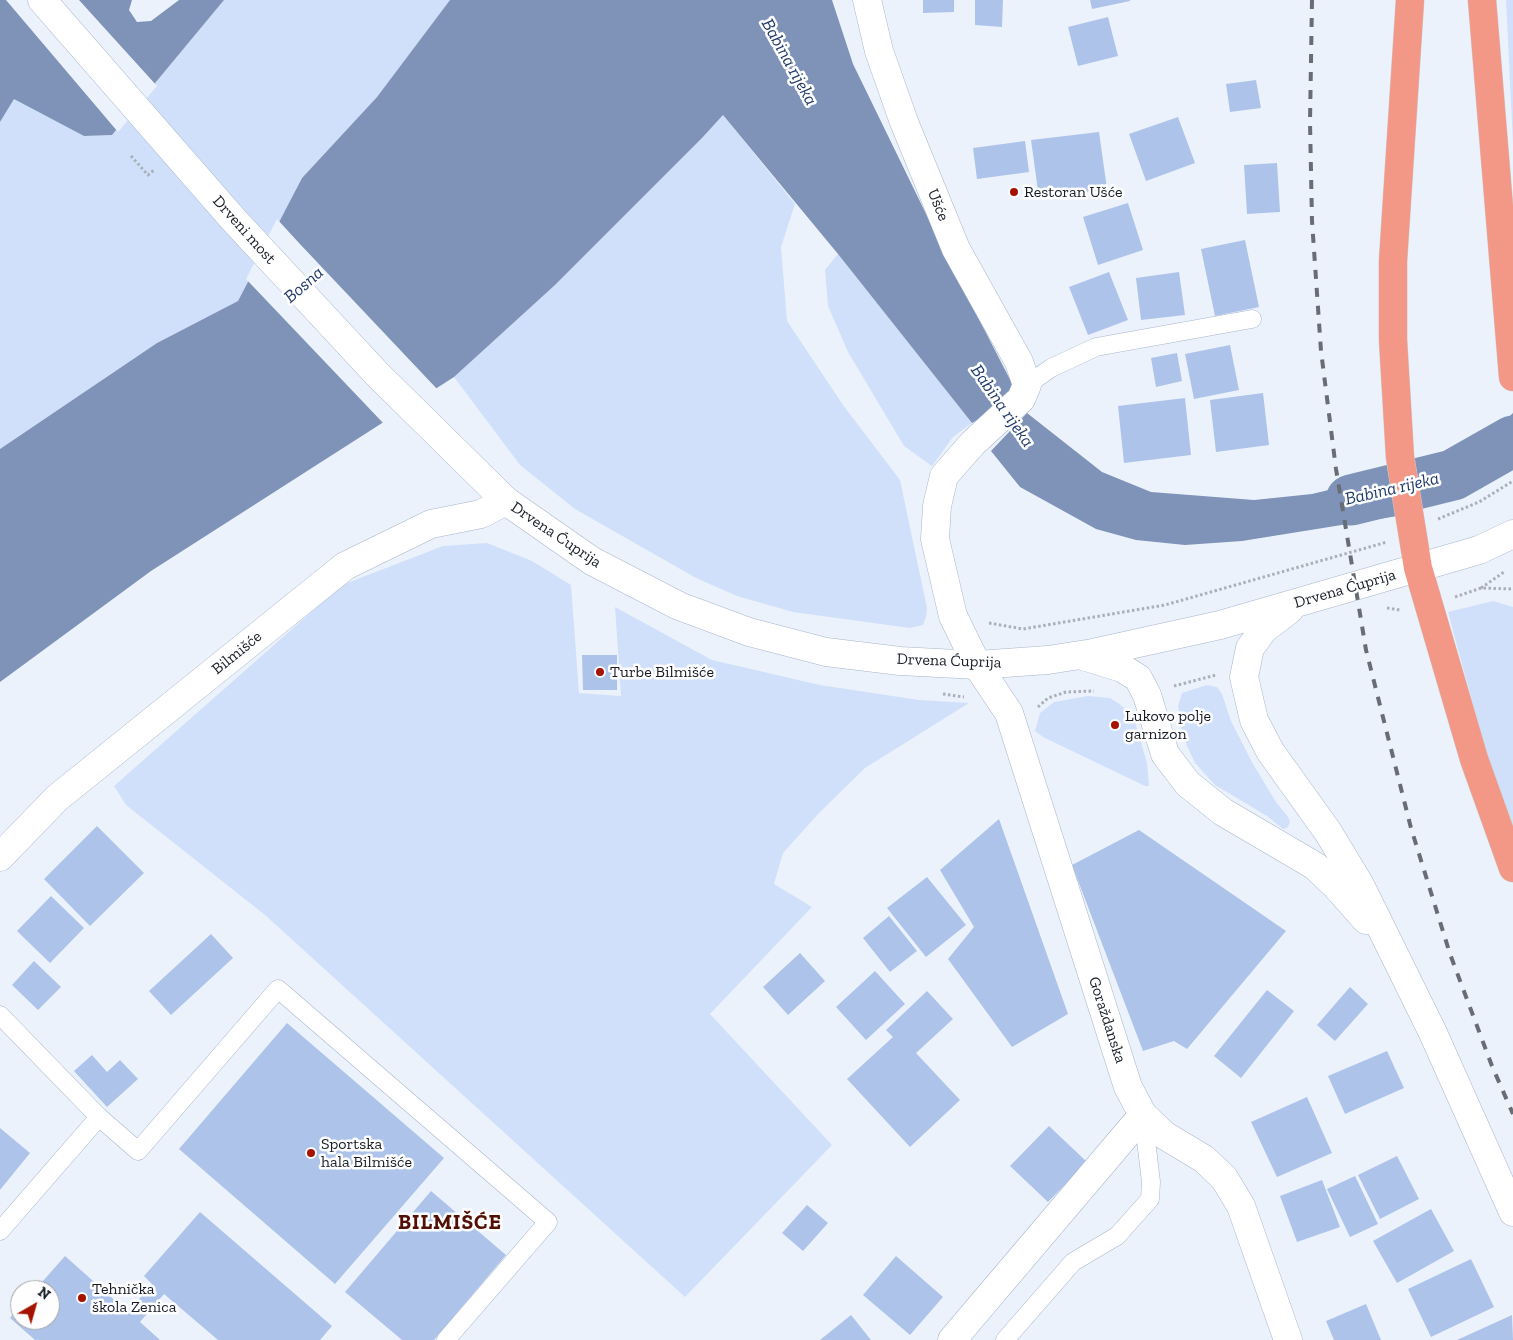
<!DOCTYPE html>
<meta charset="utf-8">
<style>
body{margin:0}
#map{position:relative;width:1513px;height:1340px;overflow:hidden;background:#ecf2fb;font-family:"Zilla Slab",serif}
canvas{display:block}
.north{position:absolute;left:10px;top:1280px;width:50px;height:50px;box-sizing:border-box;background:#fefefe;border:1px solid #a1a3a7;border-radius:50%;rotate:38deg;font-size:14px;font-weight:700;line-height:20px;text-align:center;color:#161b24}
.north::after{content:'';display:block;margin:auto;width:18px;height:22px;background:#a51300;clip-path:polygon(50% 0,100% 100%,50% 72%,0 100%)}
</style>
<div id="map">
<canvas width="1513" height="1340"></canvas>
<div class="north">N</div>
</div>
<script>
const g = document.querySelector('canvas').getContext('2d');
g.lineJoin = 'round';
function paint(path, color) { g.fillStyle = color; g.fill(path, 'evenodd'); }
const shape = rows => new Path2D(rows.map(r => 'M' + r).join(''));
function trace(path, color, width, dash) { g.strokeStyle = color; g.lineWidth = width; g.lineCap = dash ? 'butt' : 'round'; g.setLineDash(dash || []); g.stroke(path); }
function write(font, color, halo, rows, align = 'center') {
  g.font = font + ' "Zilla Slab",serif'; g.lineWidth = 5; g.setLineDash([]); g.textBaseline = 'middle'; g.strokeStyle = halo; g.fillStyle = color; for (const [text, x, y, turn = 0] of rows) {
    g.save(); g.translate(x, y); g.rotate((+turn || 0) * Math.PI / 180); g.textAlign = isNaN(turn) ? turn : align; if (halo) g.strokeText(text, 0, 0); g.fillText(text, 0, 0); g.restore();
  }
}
paint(shape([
 [224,0,450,0,377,97,302,178,238,301,157,343,0,449,0,122,14,98,84,136,112,135],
 [1506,0,1513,0,1513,144],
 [723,115,795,204,781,247,787,321,843,405,900,480,927,608,926,617,923,625,910,628,793,612,737,596,696,578,575,509,520,465,454,377,555,285,702,138],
 [838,254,972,423,953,437,932,466,904,446,848,352,828,306,825,270],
 [487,543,532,561,571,585,579,693,621,696,615,607,712,660,820,685,919,700,969,703,865,768,819,813,783,853,774,884,812,907,710,1014,832,1145,685,1297,265,915,126,805,114,786,342,585,443,546],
 [1493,601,1513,607,1513,836,1497,794,1448,612],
 [1207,685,1217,687,1222,694,1231,721,1253,764,1276,802,1288,817,1290,822,1288,827,1283,829,1267,816,1215,785,1195,763,1182,735,1178,706,1182,693],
 [1088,696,1110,698,1121,705,1135,722,1147,763,1149,786,1145,786,1043,737,1035,731,1040,713,1054,702]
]), '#d0e0fa');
paint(shape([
 [0,0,132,0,129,10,137,22,151,21,179,0,224,0,112,135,84,136,14,99,0,122],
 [450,0,832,0,853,64,949,261,1018,395,972,423,838,254,723,115,702,138,555,285,454,377,151,571,0,682,0,449,157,343,238,301,302,178,377,97],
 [1027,413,1102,472,1151,492,1254,500,1312,494,1399,473,1410,514,1242,541,1185,545,1136,540,1096,529,1020,487,991,451],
 [1513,413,1513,462,1440,500,1431,465,1497,428]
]), '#7e93b7');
paint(shape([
 [6,0,79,0,157,86,118,132],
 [277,219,299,243,438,390,385,425,246,279]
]), '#ecf2fb');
trace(shape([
 [1351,500,1453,475,1513,441]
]), '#7e93b7', 51);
paint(shape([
 [923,0,954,0,954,12,923,13],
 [975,0,1003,0,1002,27,975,25],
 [1090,0,1130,0,1130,1,1092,9],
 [1108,17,1118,56,1078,66,1068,27],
 [1256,80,1261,108,1230,112,1226,84],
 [1178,117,1195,163,1146,181,1129,134],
 [1099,132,1107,189,1039,198,1031,140],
 [1025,141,1029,172,977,179,973,148],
 [1277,163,1280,212,1247,214,1244,165],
 [1128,203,1143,250,1098,265,1083,217],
 [1245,240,1259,307,1215,316,1201,249],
 [1109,272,1128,320,1088,335,1069,287],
 [1179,272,1185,315,1141,320,1136,278],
 [1230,345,1239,390,1194,399,1185,354],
 [1177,353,1182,381,1156,387,1151,358],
 [1263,393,1269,445,1216,452,1210,400],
 [1185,398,1191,455,1124,463,1118,406],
 [582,655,617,655,617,690,583,690],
 [999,819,1068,1014,1012,1047,948,959,974,927,940,870],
 [97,826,144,873,90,926,44,879],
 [1139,830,1286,931,1187,1049,1174,1041,1143,1051,1072,865],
 [927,877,966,925,926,957,887,908],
 [51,896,84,928,50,963,17,931],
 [889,916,917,951,890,972,863,938],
 [211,934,233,958,171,1015,149,991],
 [800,953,825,981,788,1015,763,987],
 [34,961,61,987,38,1010,12,985],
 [875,971,905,1004,866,1040,836,1007],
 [1350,987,1368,1004,1335,1041,1317,1025],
 [1267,990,1294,1011,1241,1078,1214,1056],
 [927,991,953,1019,916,1053,960,1100,910,1147,847,1079,893,1037,886,1030],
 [287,1023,444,1158,335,1284,179,1149],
 [1387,1051,1404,1088,1345,1114,1328,1076],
 [92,1055,107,1072,120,1060,138,1079,107,1107,74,1071],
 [1307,1097,1332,1153,1277,1177,1251,1122],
 [1049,1126,1087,1162,1048,1202,1010,1166],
 [0,1128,30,1153,0,1190],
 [1397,1156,1419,1199,1380,1219,1358,1175],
 [1355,1176,1378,1224,1350,1237,1327,1189],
 [1322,1180,1340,1227,1297,1242,1280,1196],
 [431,1191,506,1255,434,1340,402,1340,345,1292],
 [807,1205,828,1223,803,1251,782,1233],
 [1431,1209,1454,1251,1397,1283,1373,1241],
 [200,1212,332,1326,320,1340,218,1340,164,1294,140,1322,160,1340,35,1340,10,1318,20,1306,20,1320,50,1320,50,1290,35,1290,65,1256,128,1312,152,1284,144,1276],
 [896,1256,943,1297,910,1335,863,1295],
 [1471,1259,1494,1307,1431,1337,1408,1289],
 [1366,1304,1381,1340,1334,1340,1326,1321],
 [851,1315,871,1340,820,1340],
 [1512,1315,1513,1340,1457,1340]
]), '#adc3ea');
const lane = shape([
 [1027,385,1051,368,1096,347,1252,319],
 [0,1015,99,1117,138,1151,278,989,548,1222,446,1340],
 [0,1231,99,1117],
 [1005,1340,1073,1262,1117,1236,1150,1199,1151,1182,1143,1115]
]);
const street = shape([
 [867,0,879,51,904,122,956,249,1019,362,1027,385,1021,399,973,443,944,476,937,506,935,539,953,616,977,665,1009,713,1128,1087,1143,1115,1164,1135,1204,1159,1224,1178,1241,1206,1288,1340],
 [0,857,57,798,345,566,431,524,481,514,506,501],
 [952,1340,1143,1115]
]);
const secondary = shape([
 [42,0,233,219,377,374,506,501,592,561,679,606,749,632,826,652,900,661,977,665,1048,660,1093,653,1220,625,1479,550,1513,534],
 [1289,610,1264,629,1250,648,1244,677,1254,720,1270,751,1328,832,1360,885,1433,1033,1513,1212],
 [1083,656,1122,668,1138,678,1147,695,1165,754,1188,784,1223,812,1315,866,1335,885,1366,920]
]);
const highway = shape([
 [1410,0,1393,261,1393,340,1400,457,1418,568,1474,759,1513,868],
 [1482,0,1513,377]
]);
trace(lane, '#a7b5cc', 19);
trace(street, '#a7b5cc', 29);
trace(secondary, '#a7b5cc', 29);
trace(highway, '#d0d1d3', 29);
trace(shape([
 [131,156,148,175,154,170],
 [1438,519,1479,502,1513,481],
 [1481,588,1504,572],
 [1455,597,1481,588,1513,589],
 [1387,608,1400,610],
 [989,623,1023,629,1165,605,1387,542],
 [1174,686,1216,675],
 [943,694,964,697],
 [1038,707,1048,698,1066,692,1094,691]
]), '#aab0b9', 3, [2.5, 2.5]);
trace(lane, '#fff', 18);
trace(street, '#fff', 28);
trace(secondary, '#fff', 28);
trace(highway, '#f39786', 28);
trace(shape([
 [1312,0,1310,122,1312,221,1321,351,1336,469,1366,650,1411,828,1450,954,1492,1066,1513,1114]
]), '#676c75', 4, [9, 9]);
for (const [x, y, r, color] of [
 [1014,192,5,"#a51300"],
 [600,672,5,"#a51300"],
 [1115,725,5,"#a51300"],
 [311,1153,5,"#a51300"],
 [82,1298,5,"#a51300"]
]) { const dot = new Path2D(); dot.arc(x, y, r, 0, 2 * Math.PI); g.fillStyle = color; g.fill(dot); trace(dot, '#fefefe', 2); }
write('16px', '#161b24', '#fefefe', [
 ["Restoran Ušće",1024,192],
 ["Turbe Bilmišće",610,672],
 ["Lukovo polje",1125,716],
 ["garnizon",1125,734],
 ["Sportska",321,1144],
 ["hala Bilmišće",321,1162],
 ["Tehnička",92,1289],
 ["škola Zenica",92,1307]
], 'left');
write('16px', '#161b24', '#fefefe', [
 ["Ušće",938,205,68],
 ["Drveni most",244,230,48],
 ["Drvena Ćuprija",556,535,34],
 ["Drvena Ćuprija",1345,589,-16],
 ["Bilmišće",237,653,-39],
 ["Drvena Ćuprija",949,661,2],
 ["Goraždanska",1107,1020,72]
]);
write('italic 18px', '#1e3969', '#fefefe', [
 ["Babina rijeka",789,62,61],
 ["Bosna",304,285,-41],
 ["Babina rijeka",1002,406,55],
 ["Babina rijeka",1392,489,-13]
]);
g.letterSpacing = '1px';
write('bold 21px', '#520f06', '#fefefe', [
 ["BILMIŠĆE",450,1223]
]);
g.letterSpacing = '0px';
</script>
